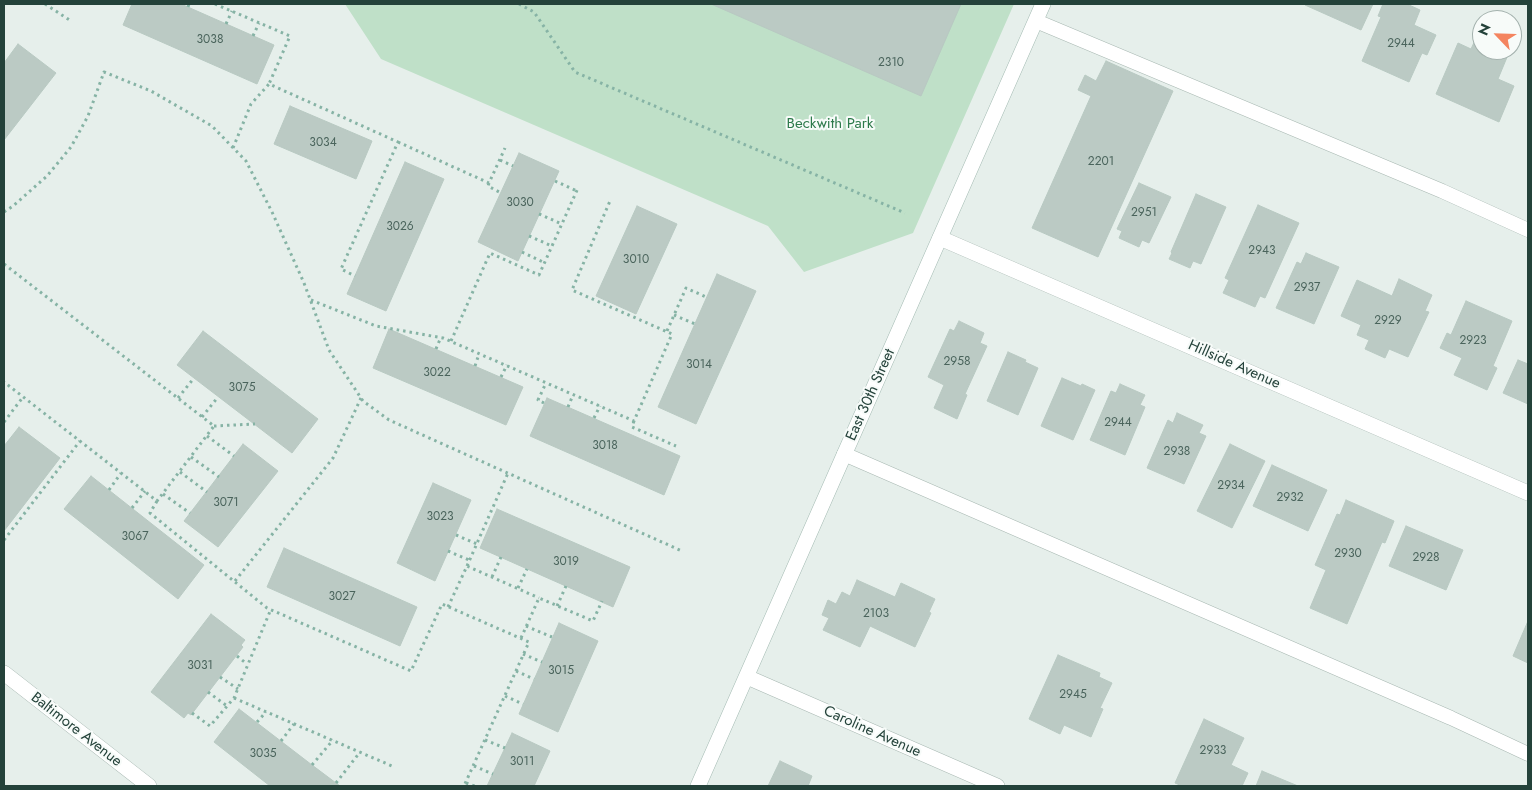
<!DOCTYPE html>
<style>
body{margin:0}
#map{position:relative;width:1532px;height:790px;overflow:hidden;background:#e6efeb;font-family:Jost,sans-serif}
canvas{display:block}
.frame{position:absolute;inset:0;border:5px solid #24423a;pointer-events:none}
.north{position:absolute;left:1472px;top:10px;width:50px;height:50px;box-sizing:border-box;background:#f7fbf9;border:1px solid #a3b1ad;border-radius:50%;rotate:294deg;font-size:14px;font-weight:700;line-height:20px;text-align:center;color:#24423a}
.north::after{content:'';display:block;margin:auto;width:18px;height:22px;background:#f4845f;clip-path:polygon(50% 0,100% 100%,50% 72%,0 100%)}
</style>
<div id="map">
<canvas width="1532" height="790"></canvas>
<div class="frame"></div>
<div class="north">N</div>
</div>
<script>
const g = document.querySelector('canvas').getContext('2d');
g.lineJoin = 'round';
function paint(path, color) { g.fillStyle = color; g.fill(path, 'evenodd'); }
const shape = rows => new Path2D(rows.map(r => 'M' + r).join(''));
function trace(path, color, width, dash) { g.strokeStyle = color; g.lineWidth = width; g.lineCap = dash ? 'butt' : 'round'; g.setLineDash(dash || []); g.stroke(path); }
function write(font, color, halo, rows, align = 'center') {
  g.font = font + ' Jost,sans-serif'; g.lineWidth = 4; g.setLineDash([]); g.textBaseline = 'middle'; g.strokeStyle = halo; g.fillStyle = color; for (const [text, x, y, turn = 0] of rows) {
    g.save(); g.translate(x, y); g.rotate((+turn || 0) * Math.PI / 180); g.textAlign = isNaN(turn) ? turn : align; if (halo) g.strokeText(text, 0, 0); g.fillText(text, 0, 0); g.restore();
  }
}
paint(shape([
 [345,4,1014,4,913,233,804,272,768,226,381,59]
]), '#bfe0c8');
const building = shape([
 [132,4,181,4,274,45,257,84,123,25,132,4],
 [711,4,961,4,921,96,711,4],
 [1306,4,1373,4,1361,30,1305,5,1306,4],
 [1383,4,1407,4,1420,10,1414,25,1436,35,1427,55,1422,53,1409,82,1362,61,1381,17,1378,16,1383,4],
 [1478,34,1482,36,1482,50,1510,50,1498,79,1514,86,1499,122,1436,94,1458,43,1471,49,1478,34],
 [18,44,56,73,4,140,4,63,18,44],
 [1106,61,1173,91,1098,257,1032,228,1091,96,1078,90,1085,75,1096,81,1106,61],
 [290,106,372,141,356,179,274,144,290,106],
 [519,153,559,171,518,261,478,242,519,153],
 [405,162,444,179,386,311,347,294,405,162],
 [1139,183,1171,197,1149,243,1142,240,1139,247,1119,238,1122,231,1117,229,1139,183],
 [1196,194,1226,207,1201,264,1193,261,1190,268,1169,259,1172,253,1171,252,1196,194],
 [1258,205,1299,223,1265,298,1260,296,1255,307,1223,293,1229,280,1225,278,1258,205],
 [637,206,677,224,636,314,596,296,637,206],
 [1306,253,1339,267,1314,324,1276,308,1297,262,1301,264,1306,253],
 [717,274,756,291,696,424,658,407,717,274],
 [1399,279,1432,295,1425,311,1429,312,1408,357,1389,349,1385,358,1365,349,1369,340,1357,335,1361,325,1341,316,1357,280,1392,296,1399,279],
 [1466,301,1512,321,1493,366,1497,368,1487,390,1454,375,1462,358,1440,348,1447,333,1451,335,1466,301],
 [959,321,984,333,980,343,987,346,965,394,967,395,957,419,934,408,944,385,928,377,950,329,954,331,959,321],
 [389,329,523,387,506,425,373,368,389,329],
 [203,331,318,419,292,453,177,365,203,331],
 [1008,352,1026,360,1025,362,1038,368,1018,415,987,401,1008,352],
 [1518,360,1528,364,1528,404,1503,393,1518,360],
 [1062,378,1081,386,1082,384,1095,390,1073,440,1041,426,1062,378],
 [1120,384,1145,395,1140,405,1145,407,1125,455,1090,440,1111,391,1116,393,1120,384],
 [547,398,680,456,664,495,530,436,547,398],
 [1177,413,1203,425,1199,433,1206,436,1184,484,1147,468,1168,420,1173,423,1177,413],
 [19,427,60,458,4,531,4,446,19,427],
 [243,444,278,471,218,547,184,521,243,444],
 [1230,444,1265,461,1232,528,1197,511,1230,444],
 [1272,465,1327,490,1308,531,1253,506,1272,465],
 [91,476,204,565,178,599,64,509,91,476],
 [433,483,471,500,435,581,397,563,433,483],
 [1346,500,1394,521,1385,543,1382,542,1347,624,1310,608,1326,570,1315,565,1337,514,1340,515,1346,500],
 [497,509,630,567,613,607,480,548,497,509],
 [1406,526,1463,550,1446,590,1389,566,1406,526],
 [284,548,417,607,400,646,267,587,284,548],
 [857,580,895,597,901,583,935,599,929,612,931,613,915,647,870,626,860,647,823,630,829,618,822,615,828,600,836,604,842,592,850,596,857,580],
 [211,614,245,640,241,645,243,647,191,715,188,713,184,718,151,692,211,614],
 [1528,621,1528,663,1513,656,1528,621],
 [559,623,598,641,558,732,519,714,559,623],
 [1058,655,1100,673,1099,677,1112,683,1100,708,1103,709,1091,737,1064,725,1060,734,1029,719,1058,655],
 [239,709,312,765,340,786,270,786,214,742,239,709],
 [1204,719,1244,738,1231,765,1248,773,1242,786,1182,786,1175,783,1204,719],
 [512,733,550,751,534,786,487,786,512,733],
 [780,761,812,776,808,786,768,786,780,761],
 [1262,771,1298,786,1256,786,1262,771]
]);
paint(building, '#bbcac4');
trace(building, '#b8c9c2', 1);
const lane = shape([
 [1036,21,1442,191,1528,230],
 [844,454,1451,718,1528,754]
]);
const street = shape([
 [940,238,1528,493],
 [4,673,149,786],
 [747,677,997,786]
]);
const secondary = shape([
 [698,786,1043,4]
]);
trace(lane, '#a8b8b2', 15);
trace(street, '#a8b8b2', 16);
trace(secondary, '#a4bbb3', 16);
trace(shape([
 [45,4,71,21],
 [215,4,290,36,269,84],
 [519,4,534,12,575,72,905,213],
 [188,7,189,4],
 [226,24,232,11],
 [253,36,259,23],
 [398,142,489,183,505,148],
 [233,148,251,104,269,84,398,142,341,269,355,276],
 [500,160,513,166],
 [555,181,577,191],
 [489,183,488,186,501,193],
 [4,212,13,206,47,176,71,147,88,116,104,72,151,91,212,126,246,161,272,212,304,283,329,350,363,401,389,420,682,551],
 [539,214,562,224],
 [529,236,552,246],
 [522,252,545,263],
 [4,264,214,426,157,501,4,382],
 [311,300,376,326,443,338,634,421,672,334,572,290,610,201],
 [674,315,695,324],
 [667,331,686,288,706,297],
 [451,341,490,253,539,275,578,188],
 [436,349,441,337],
 [475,366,479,354],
 [501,377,507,365],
 [178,398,194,378],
 [544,403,538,400,546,383],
 [568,407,573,395],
 [202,417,218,397],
 [594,418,600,406],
 [634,421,632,427,676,446],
 [4,422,23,397],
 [214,426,255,424],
 [207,436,234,456],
 [191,457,219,477],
 [180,472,207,492],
 [109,490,121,473],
 [163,494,190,513],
 [157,501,150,513,267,608,411,671,442,604,529,642,464,786],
 [132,508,145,491],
 [456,535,477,544],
 [4,540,80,441],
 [448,551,469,560],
 [467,566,508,473],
 [492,577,501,557],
 [235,581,333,458,361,398],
 [518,588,527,569],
 [557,606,566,586],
 [448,607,467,566,539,598],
 [526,626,552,637],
 [521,638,539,598,593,621,602,601],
 [523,654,542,662],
 [237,656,247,664],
 [516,671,534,679],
 [220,677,238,689],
 [208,692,227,706],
 [505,696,523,704],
 [234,698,392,766],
 [192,713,210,726,234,698,271,609],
 [257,722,266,712],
 [485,740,505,748],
 [281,741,294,724],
 [312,765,333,740],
 [474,766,493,774],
 [336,783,360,752],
 [466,783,475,786]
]), '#86b3a5', 3, [2.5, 4]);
trace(lane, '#fff', 14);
trace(street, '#fff', 15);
trace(secondary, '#fff', 15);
write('12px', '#4a645c', null, [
 ["3038",210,40],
 ["2944",1401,44],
 ["2310",891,63],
 ["3034",323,143],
 ["2201",1101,162],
 ["3030",520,203],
 ["2951",1144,213],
 ["3026",400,227],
 ["2943",1262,251],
 ["3010",636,260],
 ["2937",1307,288],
 ["2929",1388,321],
 ["2923",1473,341],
 ["2958",957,362],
 ["3014",699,365],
 ["3022",437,373],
 ["3075",242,388],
 ["2944",1118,423],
 ["3018",605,446],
 ["2938",1177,452],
 ["2934",1231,486],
 ["2932",1290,498],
 ["3071",226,503],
 ["3023",440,517],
 ["3067",135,537],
 ["2930",1348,554],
 ["2928",1426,558],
 ["3019",566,562],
 ["3027",342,597],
 ["2103",876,614],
 ["3031",200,666],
 ["3015",561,671],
 ["2945",1073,695],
 ["2933",1213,751],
 ["3035",263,754],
 ["3011",522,762]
]);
write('15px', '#2d7a4b', '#f7fbf9', [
 ["Beckwith Park",830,124]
]);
write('15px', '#24423a', '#f7fbf9', [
 ["Hillside Avenue",1234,365,24],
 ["East 30th Street",871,395,-66],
 ["Baltimore Avenue",76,730,38],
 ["Caroline Avenue",872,732,24]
]);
</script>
